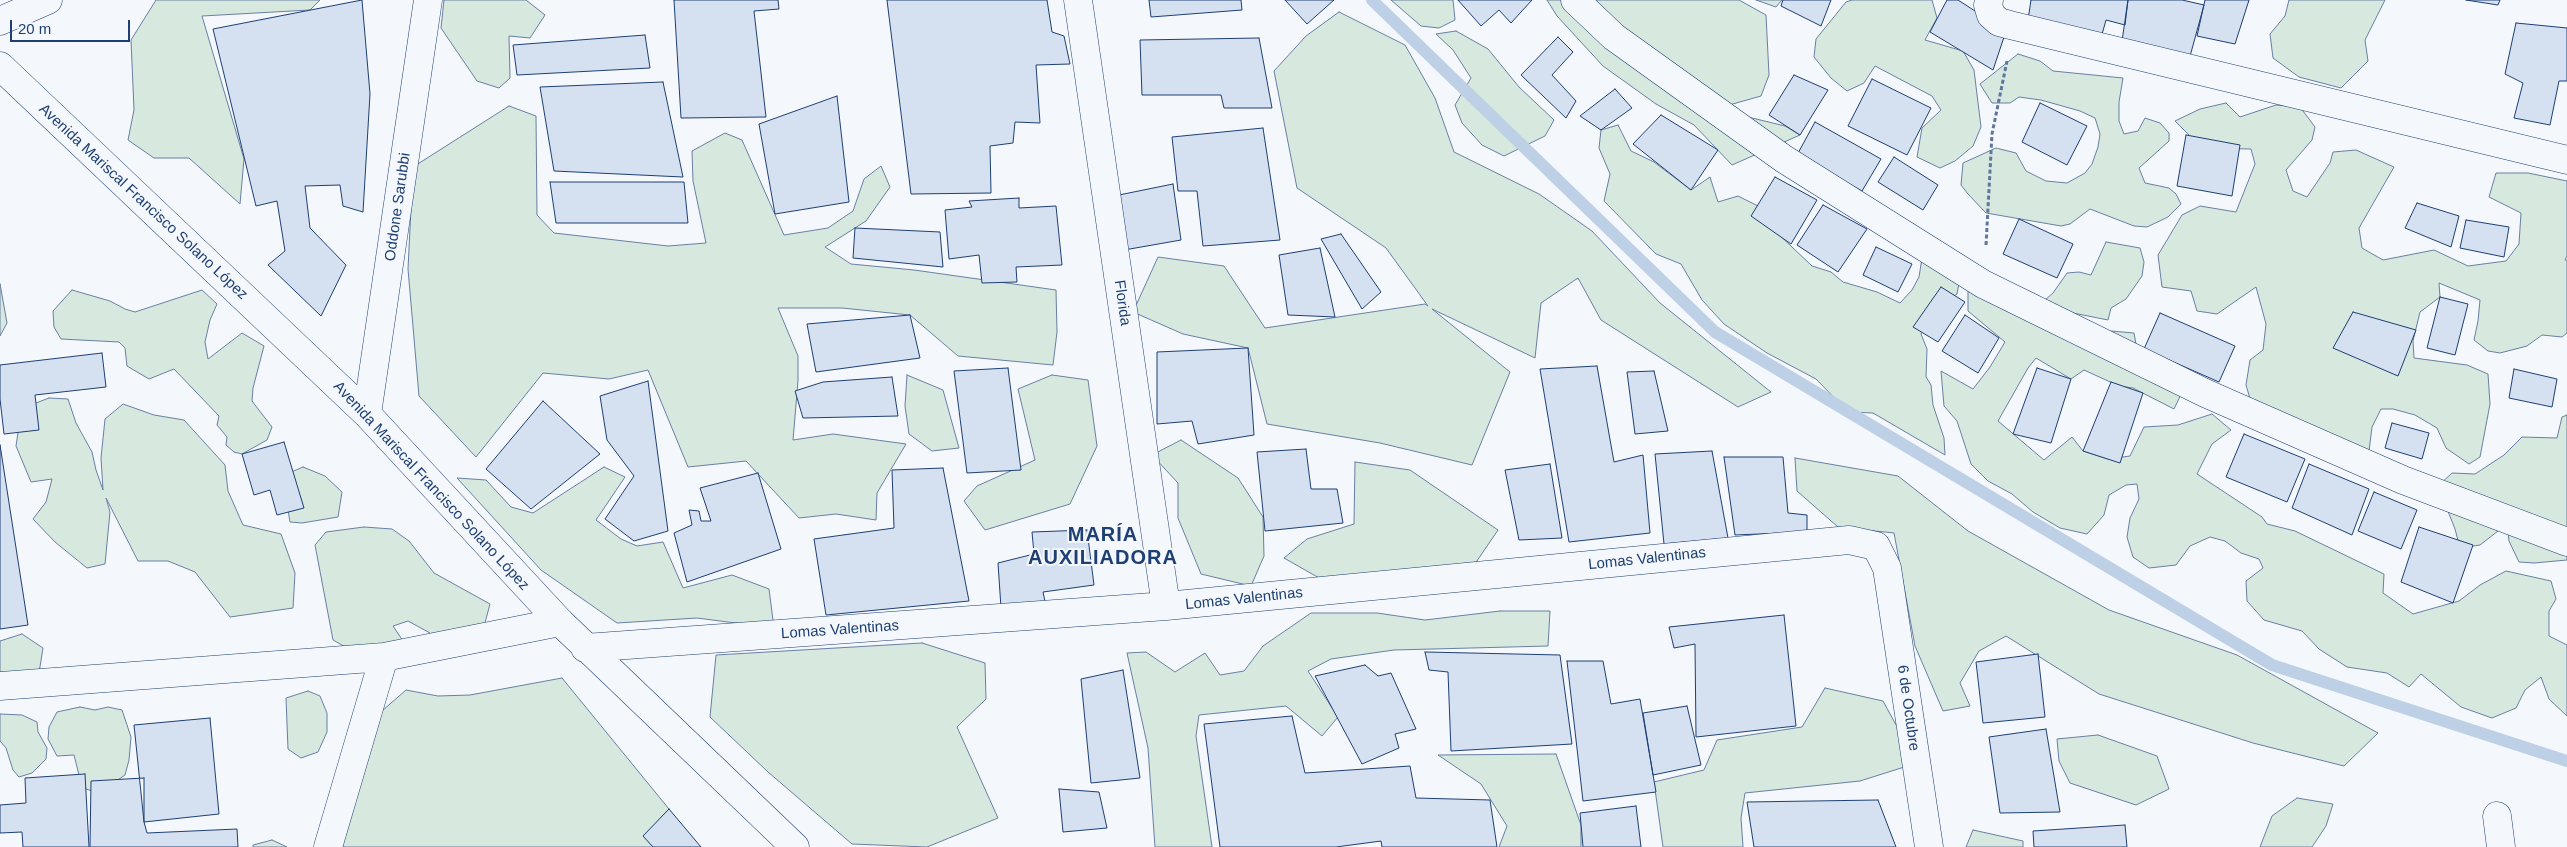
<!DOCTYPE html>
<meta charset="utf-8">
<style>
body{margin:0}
#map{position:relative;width:2567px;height:847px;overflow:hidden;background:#f4f7fb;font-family:Helvetica,sans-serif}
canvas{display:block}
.scale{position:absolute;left:10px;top:20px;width:120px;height:22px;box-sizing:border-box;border:2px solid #1d3f73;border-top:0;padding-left:6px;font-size:15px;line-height:18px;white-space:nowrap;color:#1d3f73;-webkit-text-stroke:4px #f4f7fb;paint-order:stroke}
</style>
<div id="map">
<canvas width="2567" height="847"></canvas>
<div class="scale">20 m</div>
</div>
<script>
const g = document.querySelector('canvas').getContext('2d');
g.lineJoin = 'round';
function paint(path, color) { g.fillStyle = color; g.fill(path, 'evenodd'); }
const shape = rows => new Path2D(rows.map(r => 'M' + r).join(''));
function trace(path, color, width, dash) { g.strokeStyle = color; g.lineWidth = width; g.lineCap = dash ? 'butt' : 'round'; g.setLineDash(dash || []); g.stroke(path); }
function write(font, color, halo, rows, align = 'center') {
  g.font = font + ' Helvetica,sans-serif'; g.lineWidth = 4; g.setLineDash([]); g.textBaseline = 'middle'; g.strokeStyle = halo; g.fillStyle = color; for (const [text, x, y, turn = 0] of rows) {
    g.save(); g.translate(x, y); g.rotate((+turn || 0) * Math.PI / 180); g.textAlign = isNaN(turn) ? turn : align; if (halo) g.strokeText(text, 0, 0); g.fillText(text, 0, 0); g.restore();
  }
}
const green = shape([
 [156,0,320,0,310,10,202,16,244,159,240,204,189,158,154,158,128,140,134,110,131,40,156,0],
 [444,0,526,0,545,15,530,38,509,36,510,78,499,88,477,81,441,28,444,0],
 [1391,0,1453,0,1455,20,1439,28,1421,26,1391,0],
 [1547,0,1739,0,1766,15,1769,75,1761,96,1715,109,1785,126,1800,135,1732,165,1694,125,1656,104,1603,66,1557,16,1547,0],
 [1756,0,1782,0,1776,7,1756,0],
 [1852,0,1932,0,1937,18,1925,40,1963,51,1974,70,1981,127,1973,146,1955,161,1940,168,1917,157,1922,128,1941,110,1932,96,1875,66,1864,83,1847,91,1831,78,1814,57,1816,39,1846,2,1852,0],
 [2289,0,2385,0,2365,40,2368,61,2341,88,2299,77,2273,58,2270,34,2285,16,2289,0],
 [1339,12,1405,45,1435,98,1454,152,1539,194,1592,231,1660,303,1771,392,1738,407,1601,320,1578,278,1541,303,1535,358,1432,309,1510,372,1472,465,1380,443,1267,424,1248,348,1183,334,1133,312,1158,257,1224,266,1265,328,1425,304,1428,306,1386,248,1297,188,1274,71,1306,36,1339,12],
 [1456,31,1488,49,1519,87,1554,120,1545,136,1504,156,1482,145,1462,123,1455,105,1471,78,1453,50,1436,34,1456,31],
 [2018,54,2040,61,2053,71,2123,78,2119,102,2119,121,2124,134,2138,131,2145,118,2160,123,2169,133,2169,141,2139,168,2145,183,2169,188,2176,194,2181,204,2168,217,2147,227,2134,226,2090,209,2070,224,2061,226,1986,213,1968,194,1961,185,1963,163,1996,148,2016,153,2026,171,2046,181,2067,183,2085,173,2092,164,2098,147,2100,134,2095,118,2080,111,2041,100,2019,97,2010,103,1992,103,1980,84,2018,54],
 [2226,103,2240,117,2276,105,2300,107,2315,127,2312,140,2286,170,2293,191,2307,197,2330,163,2333,152,2356,150,2394,167,2359,228,2362,248,2383,260,2434,250,2468,266,2506,261,2519,244,2521,213,2489,197,2496,173,2528,173,2567,181,2567,256,2565,260,2567,260,2567,333,2562,337,2542,335,2527,346,2500,353,2488,351,2474,340,2478,321,2480,300,2439,283,2440,297,2420,312,2413,341,2414,358,2467,365,2488,374,2490,404,2480,457,2469,464,2446,448,2437,428,2415,415,2393,409,2381,409,2372,427,2368,459,2256,419,2246,385,2250,360,2263,350,2266,324,2256,287,2217,314,2197,311,2191,291,2162,287,2158,255,2182,215,2200,206,2236,212,2255,164,2251,149,2202,148,2175,121,2200,109,2226,103],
 [509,106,536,116,537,215,554,233,668,246,706,243,693,181,692,151,725,133,742,140,784,235,828,228,853,211,864,179,881,166,890,187,866,221,825,247,851,264,914,270,1056,290,1057,332,1053,365,958,356,910,315,842,308,778,308,798,356,798,381,793,440,833,434,906,444,877,493,876,520,836,514,799,518,746,461,688,467,648,370,609,379,543,373,476,457,419,396,408,269,413,167,509,106],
 [1618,125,1631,151,1654,162,1691,190,1710,177,1718,202,1738,196,1768,211,1772,228,1812,266,1831,272,1843,282,1877,292,1900,303,1912,290,1919,277,1922,258,1963,261,1957,294,1936,306,1921,334,1927,349,1926,377,1931,385,1933,405,1944,438,1945,455,1873,413,1848,412,1816,379,1767,353,1724,324,1702,300,1681,264,1656,254,1604,201,1610,174,1599,148,1601,130,1618,125],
 [2106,242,2140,248,2144,262,2142,276,2126,299,2111,308,2108,320,2068,312,2045,300,2053,293,2067,273,2079,272,2091,275,2106,242],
 [1968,280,2085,346,2111,331,2134,333,2140,366,2186,384,2174,409,2133,388,2119,386,2084,370,2071,379,2036,358,2028,368,1998,421,2044,460,2072,437,2083,451,2108,459,2130,456,2144,427,2178,425,2212,414,2231,430,2212,444,2197,474,2262,517,2267,524,2295,531,2384,574,2383,593,2413,614,2459,601,2480,585,2506,571,2551,581,2556,599,2549,611,2549,636,2567,645,2567,716,2549,699,2541,677,2525,690,2516,708,2492,718,2461,707,2421,674,2409,687,2387,673,2347,667,2319,649,2302,631,2264,620,2247,601,2246,581,2263,568,2259,559,2241,553,2225,541,2210,537,2190,546,2176,565,2149,568,2133,557,2127,537,2130,518,2139,499,2137,484,2126,485,2109,495,2104,515,2087,534,2060,528,2033,512,2012,494,1988,481,1971,464,1957,421,1944,406,1941,371,1973,389,1990,367,2005,342,1968,311,1968,280],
 [0,284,7,323,0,336,0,284],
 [72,290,110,301,125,309,135,312,202,290,217,304,210,320,205,342,208,359,242,333,264,346,253,388,252,401,272,427,267,440,242,454,234,452,226,445,227,437,217,425,219,416,174,369,149,379,127,366,125,348,119,342,61,339,54,327,53,311,72,290],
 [907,375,943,390,959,448,932,451,909,434,905,406,907,375],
 [1052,375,1088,380,1097,446,1070,504,985,530,964,501,977,486,1035,460,1018,389,1052,375],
 [49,398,68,399,76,423,92,452,96,470,103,490,101,458,105,419,123,404,154,415,184,420,225,465,228,491,243,525,281,534,295,573,293,608,230,617,195,572,168,561,138,561,106,498,110,512,105,564,87,568,55,542,33,519,46,502,52,479,31,482,16,446,20,419,36,403,49,398],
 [2567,415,2567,560,2534,563,2519,562,2509,541,2507,524,2480,545,2460,548,2455,529,2438,486,2452,473,2475,474,2504,455,2522,437,2557,438,2562,417,2567,415],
 [1181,440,1238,478,1263,517,1264,556,1251,586,1201,574,1178,518,1178,483,1152,455,1181,440],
 [1795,458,1898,476,1968,531,2109,610,2237,655,2378,733,2344,766,2253,743,2099,694,2006,636,1979,651,1960,683,1970,706,1943,711,1915,646,1894,533,1838,527,1797,491,1795,458],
 [1355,462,1410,470,1498,530,1466,577,1321,579,1284,558,1307,539,1354,524,1355,462],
 [303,467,325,476,342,492,338,517,302,523,290,522,284,487,289,473,303,467],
 [604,467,625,477,596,520,621,539,637,546,663,542,683,588,732,575,769,589,774,628,697,618,617,623,541,570,457,478,486,480,511,507,533,513,604,467],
 [364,527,392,529,409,541,434,573,490,604,478,649,450,656,430,633,408,621,393,626,403,641,365,658,333,640,315,545,326,532,364,527],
 [1500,611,1550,611,1548,646,1394,650,1331,659,1308,671,1338,717,1322,736,1286,706,1199,715,1196,736,1212,847,1155,847,1148,748,1127,653,1146,652,1175,672,1205,653,1220,675,1244,671,1263,646,1311,613,1377,613,1425,620,1500,611],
 [22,634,43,648,39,673,0,675,0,641,22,634],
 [922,643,985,663,986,699,957,727,998,818,927,847,852,844,768,772,710,717,716,655,922,643],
 [562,678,669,809,644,836,653,847,328,847,367,724,406,690,438,696,470,695,562,678],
 [1825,688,1883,701,1917,763,1860,781,1745,793,1741,818,1743,847,1663,847,1654,782,1704,770,1717,740,1802,727,1825,688],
 [308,691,320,696,327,713,327,732,318,752,301,758,288,749,286,698,308,691],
 [80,707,95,710,108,707,122,710,131,737,129,760,125,775,109,786,92,791,86,789,79,775,74,755,57,756,48,739,49,727,57,712,80,707],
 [0,714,22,715,37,722,38,732,47,748,46,759,32,773,19,777,13,770,6,748,0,741,0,714],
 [2098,735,2157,756,2169,789,2136,805,2070,783,2059,761,2057,739,2098,735],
 [1556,754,1581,825,1581,847,1499,847,1507,826,1481,784,1438,755,1556,754],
 [2297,798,2333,804,2326,826,2312,847,2260,847,2272,816,2297,798],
 [1973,830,2023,841,2023,847,1966,847,1973,830],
 [272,840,287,847,253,847,253,845,272,840]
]);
paint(green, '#d7e8df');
trace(green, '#687fa3', 1);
trace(shape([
 [1372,0,1715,332,2272,665,2567,761]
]), '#bed0e5', 12);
const building = shape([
 [362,0,370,94,363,212,343,206,340,185,305,186,310,228,346,265,321,316,268,265,285,251,277,201,256,206,213,29,362,0],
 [674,0,778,0,779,9,754,11,766,117,681,118,674,0],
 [887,0,1047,0,1052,32,1064,36,1070,64,1036,65,1040,123,1015,122,1013,143,990,146,991,193,911,194,887,0],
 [1149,0,1241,0,1242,10,1151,17,1149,0],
 [1285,0,1334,0,1307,24,1285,0],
 [1458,0,1532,0,1511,23,1499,10,1481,26,1458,0],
 [1783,0,1831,0,1821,26,1781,6,1783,0],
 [1947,0,1958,0,2006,31,1993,70,1930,32,1947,0],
 [2031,0,2128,0,2125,25,2106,20,2101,38,2028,20,2031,0],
 [2128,0,2182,0,2204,5,2189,60,2122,41,2128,0],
 [2205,0,2249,0,2235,44,2197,36,2205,0],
 [2466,0,2500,0,2498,5,2466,0],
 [2516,23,2567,28,2567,81,2559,81,2550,125,2514,118,2523,83,2505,74,2516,23],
 [645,35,650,68,517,75,513,45,645,35],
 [1558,37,1573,52,1552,75,1576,101,1566,118,1521,75,1558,37],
 [1259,38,1272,108,1224,108,1221,95,1142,95,1140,40,1259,38],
 [1794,75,1828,90,1800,135,1769,115,1794,75],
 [1872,79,1931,108,1907,155,1848,126,1872,79],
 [663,82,683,177,554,171,540,87,663,82],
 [1615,89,1632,108,1601,130,1580,116,1615,89],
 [837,96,849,202,775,214,759,124,837,96],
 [2040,103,2087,126,2067,165,2022,142,2040,103],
 [1661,115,1718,150,1691,190,1633,144,1661,115],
 [1815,122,1881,159,1862,191,1797,155,1815,122],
 [1263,128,1280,240,1203,246,1197,191,1178,191,1172,137,1263,128],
 [2186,135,2240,145,2232,196,2177,186,2186,135],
 [1894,157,1938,185,1923,210,1878,182,1894,157],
 [1775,177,1817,200,1791,244,1751,216,1775,177],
 [550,182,684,182,688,223,556,223,550,182],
 [1173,184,1181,240,1124,250,1114,196,1173,184],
 [1019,198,1019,208,1056,206,1062,265,1016,267,1017,282,982,283,979,255,949,259,945,210,972,207,969,201,1019,198],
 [2417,203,2459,216,2451,247,2405,228,2417,203],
 [1823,205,1867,229,1838,272,1797,245,1823,205],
 [2019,219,2073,244,2057,278,2003,254,2019,219],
 [2466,220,2509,227,2504,257,2460,248,2466,220],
 [855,228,940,232,943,267,853,258,855,228],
 [1341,234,1381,292,1362,309,1321,239,1341,234],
 [1876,247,1912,264,1898,292,1863,275,1876,247],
 [1320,248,1335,317,1288,315,1279,255,1320,248],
 [1941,287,1965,302,1938,342,1913,327,1941,287],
 [2440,297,2468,304,2455,355,2427,348,2440,297],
 [2353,312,2416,330,2398,376,2333,348,2353,312],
 [2160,313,2235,346,2219,382,2144,349,2160,313],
 [910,315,920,358,816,372,807,324,910,315],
 [1965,315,1999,338,1978,373,1942,351,1965,315],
 [1248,348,1254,435,1198,444,1192,421,1157,424,1157,352,1248,348],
 [102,353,106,387,35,395,39,430,4,434,0,399,0,365,102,353],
 [1597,366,1614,462,1643,455,1650,533,1569,542,1540,369,1597,366],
 [1008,368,1021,470,967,473,954,371,1008,368],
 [2037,368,2071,379,2051,443,2013,434,2037,368],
 [2514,369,2557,379,2552,407,2509,398,2514,369],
 [1654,371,1668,431,1635,434,1627,372,1654,371],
 [892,377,898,416,803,418,795,391,823,382,892,377],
 [648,381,668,531,634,541,605,519,634,476,607,440,600,396,648,381],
 [2111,382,2143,393,2120,463,2083,451,2111,382],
 [543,401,600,454,531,509,486,469,543,401],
 [2392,423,2429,433,2422,459,2385,448,2392,423],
 [2244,434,2305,459,2287,502,2226,477,2244,434],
 [284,442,304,508,277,515,270,490,254,495,242,454,284,442],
 [0,445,28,625,0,629,0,445],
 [1306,449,1311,489,1337,489,1343,523,1265,531,1257,452,1306,449],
 [1712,451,1728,538,1664,544,1655,454,1712,451],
 [1724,457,1783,457,1788,513,1807,515,1807,532,1735,535,1724,457],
 [1550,464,1562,538,1519,540,1505,470,1550,464],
 [2309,464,2369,489,2352,535,2292,508,2309,464],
 [943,468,969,601,826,615,814,539,894,528,892,470,943,468],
 [758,473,781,549,687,582,674,533,692,525,689,510,699,511,701,521,711,521,700,488,758,473],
 [2374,492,2417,510,2401,549,2358,531,2374,492],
 [2419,527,2473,545,2453,603,2401,582,2419,527],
 [1087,530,1094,585,1043,592,1046,606,1001,608,998,563,1034,554,1032,532,1087,530],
 [1784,615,1796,726,1696,737,1695,644,1674,648,1669,627,1784,615],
 [1425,652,1560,655,1572,744,1451,751,1448,672,1429,670,1425,652],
 [2038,654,2045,717,1983,723,1976,662,2038,654],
 [1567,661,1603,661,1611,704,1640,699,1656,792,1583,801,1567,661],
 [1365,665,1378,676,1391,673,1416,729,1395,734,1399,748,1362,764,1315,676,1365,665],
 [1123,670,1140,778,1091,783,1081,679,1123,670],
 [1687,706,1701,765,1653,775,1643,713,1687,706],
 [1292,716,1305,773,1410,766,1416,798,1490,800,1497,847,1382,847,1381,841,1336,847,1220,847,1204,724,1292,716],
 [210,718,219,814,144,822,134,725,210,718],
 [2046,729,2060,812,2000,813,1989,737,2046,729],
 [85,774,89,847,23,847,22,832,0,833,0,805,26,803,25,778,85,774],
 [144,778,144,822,147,833,237,829,238,847,90,847,91,781,144,778],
 [1059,789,1099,792,1107,828,1063,832,1059,789],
 [1878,800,1896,847,1754,847,1747,802,1878,800],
 [1636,806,1641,847,1583,847,1580,813,1636,806],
 [669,809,701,847,653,847,643,836,669,809],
 [2125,825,2127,847,2034,847,2033,831,2125,825]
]);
paint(building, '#d5e0f0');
trace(building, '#1d3f73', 1);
const minor = shape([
 [1078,0,1166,606],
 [1575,0,1614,37,1784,159,1983,284,2205,393,2403,480,2567,542],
 [1989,0,1988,5,1991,15,1999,22,2010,25,2567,160],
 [0,21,48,0],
 [0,66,367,414,560,622,795,847],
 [367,414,428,0],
 [585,648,1166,606,1849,540,1876,546,1887,568,1929,847],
 [0,686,384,657,560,622],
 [2497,816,2501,847],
 [328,847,384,657]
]);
trace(minor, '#1d3f73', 29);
trace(shape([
 [1986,245,1992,134,2007,61]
]), '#5e769c', 3, [4, 2.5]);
trace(minor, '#f4f7fb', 28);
write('15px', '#1d3f73', '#f4f7fb', [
 ["Avenida Mariscal Francisco Solano López",143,202,43],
 ["Oddone Sarubbi",398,207,-82],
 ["Florida",1122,303,82],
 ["Avenida Mariscal Francisco Solano López",431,486,47],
 ["Lomas Valentinas",1647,559,-6],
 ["Lomas Valentinas",1244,599,-6],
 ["Lomas Valentinas",840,630,-4],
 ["6 de Octubre",1908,708,82]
]);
g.letterSpacing = '1px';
write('bold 20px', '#1d3f73', '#f4f7fb', [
 ["MARÍA",1103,535],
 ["AUXILIADORA",1103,558]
]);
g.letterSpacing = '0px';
</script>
